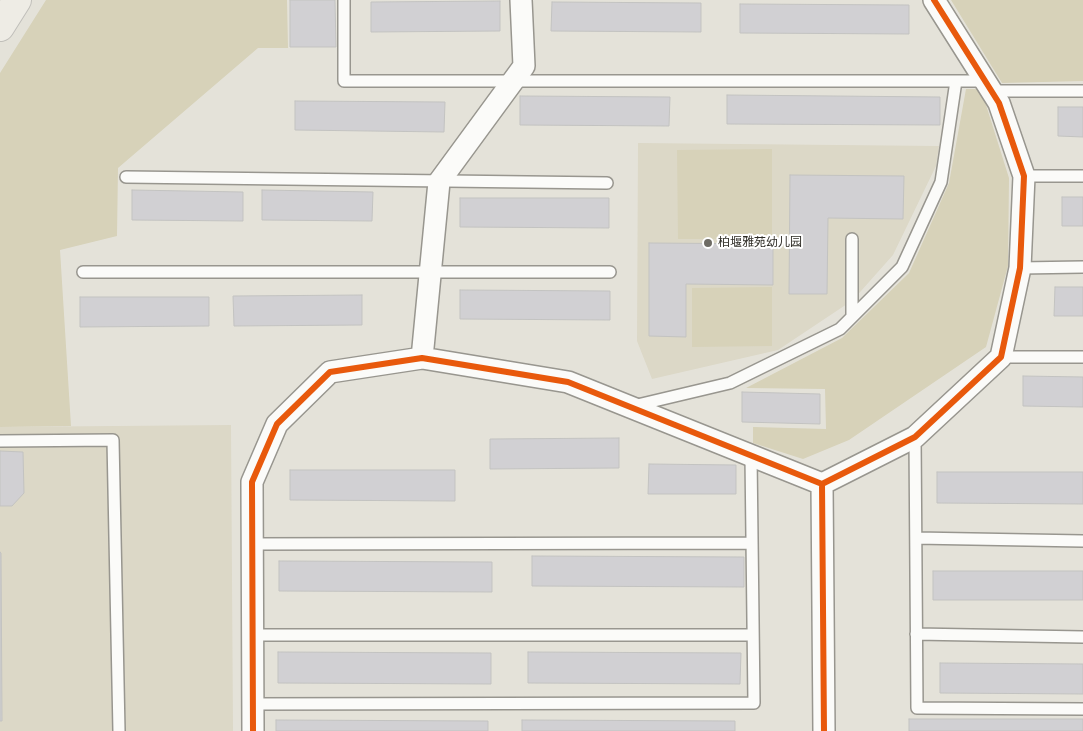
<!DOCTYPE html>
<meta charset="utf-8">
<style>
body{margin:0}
canvas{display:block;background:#e4e2d9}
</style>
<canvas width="1083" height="731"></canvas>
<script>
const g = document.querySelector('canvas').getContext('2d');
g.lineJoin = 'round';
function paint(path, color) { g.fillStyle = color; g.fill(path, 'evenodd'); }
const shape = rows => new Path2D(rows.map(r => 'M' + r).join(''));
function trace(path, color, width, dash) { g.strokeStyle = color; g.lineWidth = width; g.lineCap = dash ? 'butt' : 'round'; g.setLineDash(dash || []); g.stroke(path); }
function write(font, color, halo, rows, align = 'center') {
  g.font = font + ' "Varela Round","Noto Sans SC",sans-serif'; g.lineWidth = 4; g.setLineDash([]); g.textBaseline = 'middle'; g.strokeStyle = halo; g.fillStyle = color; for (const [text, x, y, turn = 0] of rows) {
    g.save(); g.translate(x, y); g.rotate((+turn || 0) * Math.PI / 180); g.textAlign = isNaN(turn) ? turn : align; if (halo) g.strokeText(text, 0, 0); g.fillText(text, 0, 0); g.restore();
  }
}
paint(shape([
 [638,143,939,146,936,166,893,255,853,300,778,350,652,379,637,341],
 [231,425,233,731,0,731,0,427]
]), '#dcd8c7');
paint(shape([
 [46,0,287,0,288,48,258,48,118,168,117,236,60,250,71,426,0,427,0,73],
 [951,0,1083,0,1083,81,1002,83],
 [966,89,981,89,1009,178,1008,266,986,347,849,440,803,459,753,443,753,427,826,429,825,389,746,388,842,338,909,273,949,183],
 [772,149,772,239,678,239,677,150],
 [772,287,772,346,692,347,692,288]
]), '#d7d2b9');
const building = shape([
 [290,0,335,0,336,47,290,47,290,0],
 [500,1,500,31,371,32,371,2,500,1],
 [552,2,701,3,701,32,551,31,552,2],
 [740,4,909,5,909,34,740,33,740,4],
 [727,95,940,97,940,125,727,124,727,95],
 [520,96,670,97,669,126,520,125,520,96],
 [295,101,445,102,444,132,295,130,295,101],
 [1058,107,1083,107,1083,137,1058,136,1058,107],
 [790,175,904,176,903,219,828,218,827,294,789,294,790,175],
 [132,190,243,192,243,221,132,220,132,190],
 [262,190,373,192,372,221,262,220,262,190],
 [1062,197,1083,197,1083,226,1062,226,1062,197],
 [460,198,609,198,609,228,460,227,460,198],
 [649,243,773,244,773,285,686,284,686,337,649,336,649,243],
 [1055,287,1083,287,1083,316,1054,316,1055,287],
 [460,290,610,291,610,320,460,319,460,290],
 [362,295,362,325,234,326,233,296,362,295],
 [80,297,209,297,209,326,80,327,80,297],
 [1023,376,1083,377,1083,407,1023,406,1023,376],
 [742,392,820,394,820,424,742,422,742,392],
 [619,438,619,468,490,469,490,439,619,438],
 [0,451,23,452,24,493,12,506,0,506,0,451],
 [649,464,736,465,736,494,648,494,649,464],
 [290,470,455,470,455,501,290,500,290,470],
 [937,472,1083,472,1083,504,937,503,937,472],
 [0,552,1,553,2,721,0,721,0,552],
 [532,556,744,557,744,587,532,586,532,556],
 [279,561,492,562,492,592,279,591,279,561],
 [933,571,1083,571,1083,600,933,600,933,571],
 [278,652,491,653,491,684,278,683,278,652],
 [528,652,741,653,740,684,528,683,528,652],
 [940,663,1083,664,1083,694,940,693,940,663],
 [909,719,1083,719,1083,731,909,731,909,719],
 [276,720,488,721,488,731,276,731,276,720],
 [522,720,735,721,735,731,522,731,522,720]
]);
paint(building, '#d1d0d3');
trace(building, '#c3c3c1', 1);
const service = shape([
 [344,0,344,81,985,81],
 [991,91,1083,91],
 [1024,176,1083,176],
 [126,177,607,183],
 [852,239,852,316],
 [1020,268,1083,267],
 [83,272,610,272],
 [1001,357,1083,357],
 [633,406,730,383,840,329,902,267,941,182,956,81],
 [915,437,917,708,1083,709],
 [0,441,113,440,119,731],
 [916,538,1083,541],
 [252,544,752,543],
 [916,634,1083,637],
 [253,635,753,635],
 [253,704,754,703,751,456]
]);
const minor = shape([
 [422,358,439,182,524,66,521,0],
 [253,731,252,482,277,424,330,372,422,358,568,382,822,484],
 [824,731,822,484,915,437,1001,357,1020,268,1024,176,999,103,934,0]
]);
const primary = shape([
 [0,27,17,0]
]);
trace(service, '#98968f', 14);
trace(minor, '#98968f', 24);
trace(primary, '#c0bfba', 30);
trace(service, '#fbfbf9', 11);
trace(minor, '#fbfbf9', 21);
trace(primary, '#eeece5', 28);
trace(shape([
 [253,731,252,482,277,424,330,372,422,358,568,382,822,484],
 [824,731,822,484,915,437,1001,357,1020,268,1024,176,999,103,934,0]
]), '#e8590c', 6);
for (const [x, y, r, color] of [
 [708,243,5,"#6e6c65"]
]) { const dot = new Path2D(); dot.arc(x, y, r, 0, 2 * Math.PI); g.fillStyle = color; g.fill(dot); trace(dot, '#fff', 2); }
write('12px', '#2e2c26', '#fff', [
 ["柏堰雅苑幼儿园",718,243]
], 'left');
</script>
